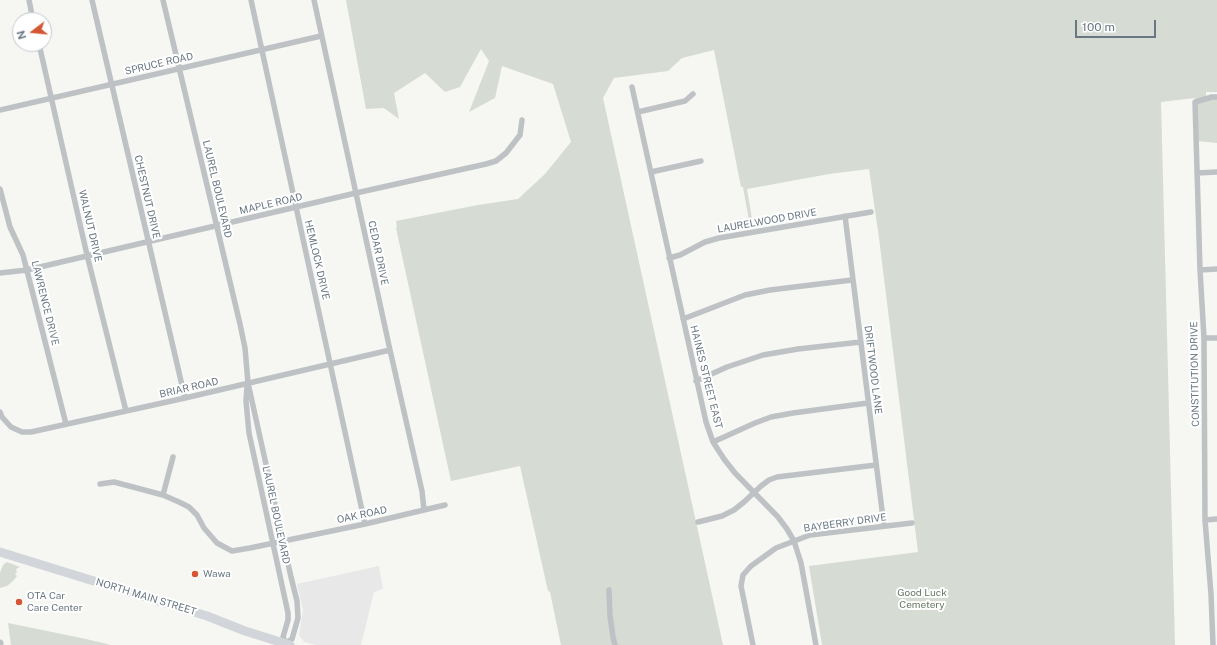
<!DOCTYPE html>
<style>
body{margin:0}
#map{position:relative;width:1217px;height:645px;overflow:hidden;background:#f6f6f3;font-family:"Public Sans",sans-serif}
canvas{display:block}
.north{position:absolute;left:12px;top:12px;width:40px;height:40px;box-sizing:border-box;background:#fff;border:1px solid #c3c9cd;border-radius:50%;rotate:254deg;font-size:11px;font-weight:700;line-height:16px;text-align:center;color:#687782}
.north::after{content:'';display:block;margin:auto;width:14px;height:18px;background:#d55635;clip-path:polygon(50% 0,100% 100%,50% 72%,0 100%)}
.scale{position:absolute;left:1075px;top:20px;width:81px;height:18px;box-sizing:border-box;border:2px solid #687782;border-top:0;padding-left:5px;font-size:12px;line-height:14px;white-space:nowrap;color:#687782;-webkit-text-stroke:3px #fff;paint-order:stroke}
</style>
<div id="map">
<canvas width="1217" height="645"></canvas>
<div class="north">N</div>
<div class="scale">100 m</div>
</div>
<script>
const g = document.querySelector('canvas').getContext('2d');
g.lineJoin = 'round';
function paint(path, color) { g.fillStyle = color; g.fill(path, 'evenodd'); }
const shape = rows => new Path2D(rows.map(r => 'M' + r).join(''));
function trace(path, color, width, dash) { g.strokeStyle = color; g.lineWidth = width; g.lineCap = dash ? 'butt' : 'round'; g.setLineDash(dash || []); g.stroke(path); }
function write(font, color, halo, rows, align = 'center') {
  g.font = font + ' "Public Sans",sans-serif'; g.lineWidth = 4; g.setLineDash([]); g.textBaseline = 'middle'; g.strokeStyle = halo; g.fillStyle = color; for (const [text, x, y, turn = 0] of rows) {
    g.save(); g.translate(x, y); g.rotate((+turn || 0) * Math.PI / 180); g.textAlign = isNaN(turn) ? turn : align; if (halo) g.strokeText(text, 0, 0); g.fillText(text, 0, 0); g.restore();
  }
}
paint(shape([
 [379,566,383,589,374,592,361,645,316,645,304,642,299,635,303,610,297,584]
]), '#e7e8e7');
paint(shape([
 [346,0,1217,0,1217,92,1206,92,1206,97,1217,97,1217,143,1197,141,1195,98,1161,102,1175,645,822,645,809,566,918,552,879,238,869,169,829,174,747,189,753,225,750,226,743,187,741,187,714,50,682,58,668,71,614,78,603,98,723,645,561,645,550,592,548,591,520,466,451,481,396,228,397,227,396,221,478,205,518,199,545,174,571,142,553,84,502,66,495,98,469,112,489,61,481,49,460,87,445,92,425,73,394,93,399,119,384,108,366,109],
 [7,562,20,567,16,569,17,572,15,574,17,576,13,581,7,586,0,588,0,573,3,565],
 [8,623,86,639,111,645,11,645]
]), '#d6dbd3');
trace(shape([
 [29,0,33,20],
 [92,0,185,398],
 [163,0,240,324,245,348,248,383,291,577,297,601,298,618,292,639,286,643],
 [251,0,365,524],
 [314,0,390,350,422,491,424,510],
 [39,44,87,255,126,411],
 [632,87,706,422,713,442,724,459,735,473,778,517,787,529,794,541,801,563,816,645],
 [0,110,321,36],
 [638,112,685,101,693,94],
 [651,172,701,161],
 [1197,173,1217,172],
 [0,189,10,227,23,255,66,424],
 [845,216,884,526],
 [669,258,680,255,705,242,719,238,871,212],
 [1200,270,1217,269],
 [0,273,27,270,356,193,486,164,496,161,506,153,520,135,522,120],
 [683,319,745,295,770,290,852,280],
 [1204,338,1217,338],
 [696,381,727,367,763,355,798,349,861,342],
 [247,386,246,401,249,433,288,613,288,620,283,637,286,643,285,645],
 [0,412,2,417,11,427,22,432,31,432,185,398,390,350],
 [713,442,755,423,771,417,793,413,868,403],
 [100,484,114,482,163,495,179,502,189,507,197,515,204,528,217,543,232,551,250,548,365,524,445,505],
 [163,495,173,457],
 [1205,520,1217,519],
 [698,522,722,516,734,510,744,502,761,486,769,480,777,477,876,465],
 [609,590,610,616,613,637,615,645],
 [753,645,741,586,743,575,751,566,776,548,810,535,912,523],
 [1213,645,1211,594,1205,520,1204,338,1200,270,1195,102,1212,97,1217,97]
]), '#bec2c5', 5.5);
trace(shape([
 [0,643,0,645]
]), '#bec2c5', 7);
trace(shape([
 [0,552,207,616,245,631,290,645]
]), '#d2d6da', 9);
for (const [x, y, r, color] of [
 [195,574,4,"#d55635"],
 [19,602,4,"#d55635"]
]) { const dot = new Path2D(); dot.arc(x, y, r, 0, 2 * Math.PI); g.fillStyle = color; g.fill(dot); trace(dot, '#fff', 1.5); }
write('10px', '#687782', '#fff', [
 ["SPRUCE ROAD",159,64,-13],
 ["LAUREL BOULEVARD",217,189,77],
 ["CHESTNUT DRIVE",147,197,77],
 ["MAPLE ROAD",271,204,-13],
 ["LAURELWOOD DRIVE",767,221,-10],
 ["WALNUT DRIVE",90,226,77],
 ["CEDAR DRIVE",378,253,78],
 ["HEMLOCK DRIVE",317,260,77],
 ["LAWRENCE DRIVE",45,303,76],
 ["DRIFTWOOD LANE",873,370,83],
 ["CONSTITUTION DRIVE",1195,374,-91],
 ["HAINES STREET EAST",706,377,76],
 ["BRIAR ROAD",189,388,-13],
 ["LAUREL BOULEVARD",276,515,78],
 ["OAK ROAD",362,515,-12],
 ["BAYBERRY DRIVE",845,523,-8],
 ["NORTH MAIN STREET",146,597,17]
]);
write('10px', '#687782', '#fff', [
 ["Wawa",203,574],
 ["OTA Car",27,596],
 ["Care Center",27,608]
], 'left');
write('10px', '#6a7a66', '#fff', [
 ["Good Luck",922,593],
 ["Cemetery",922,605]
]);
</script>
